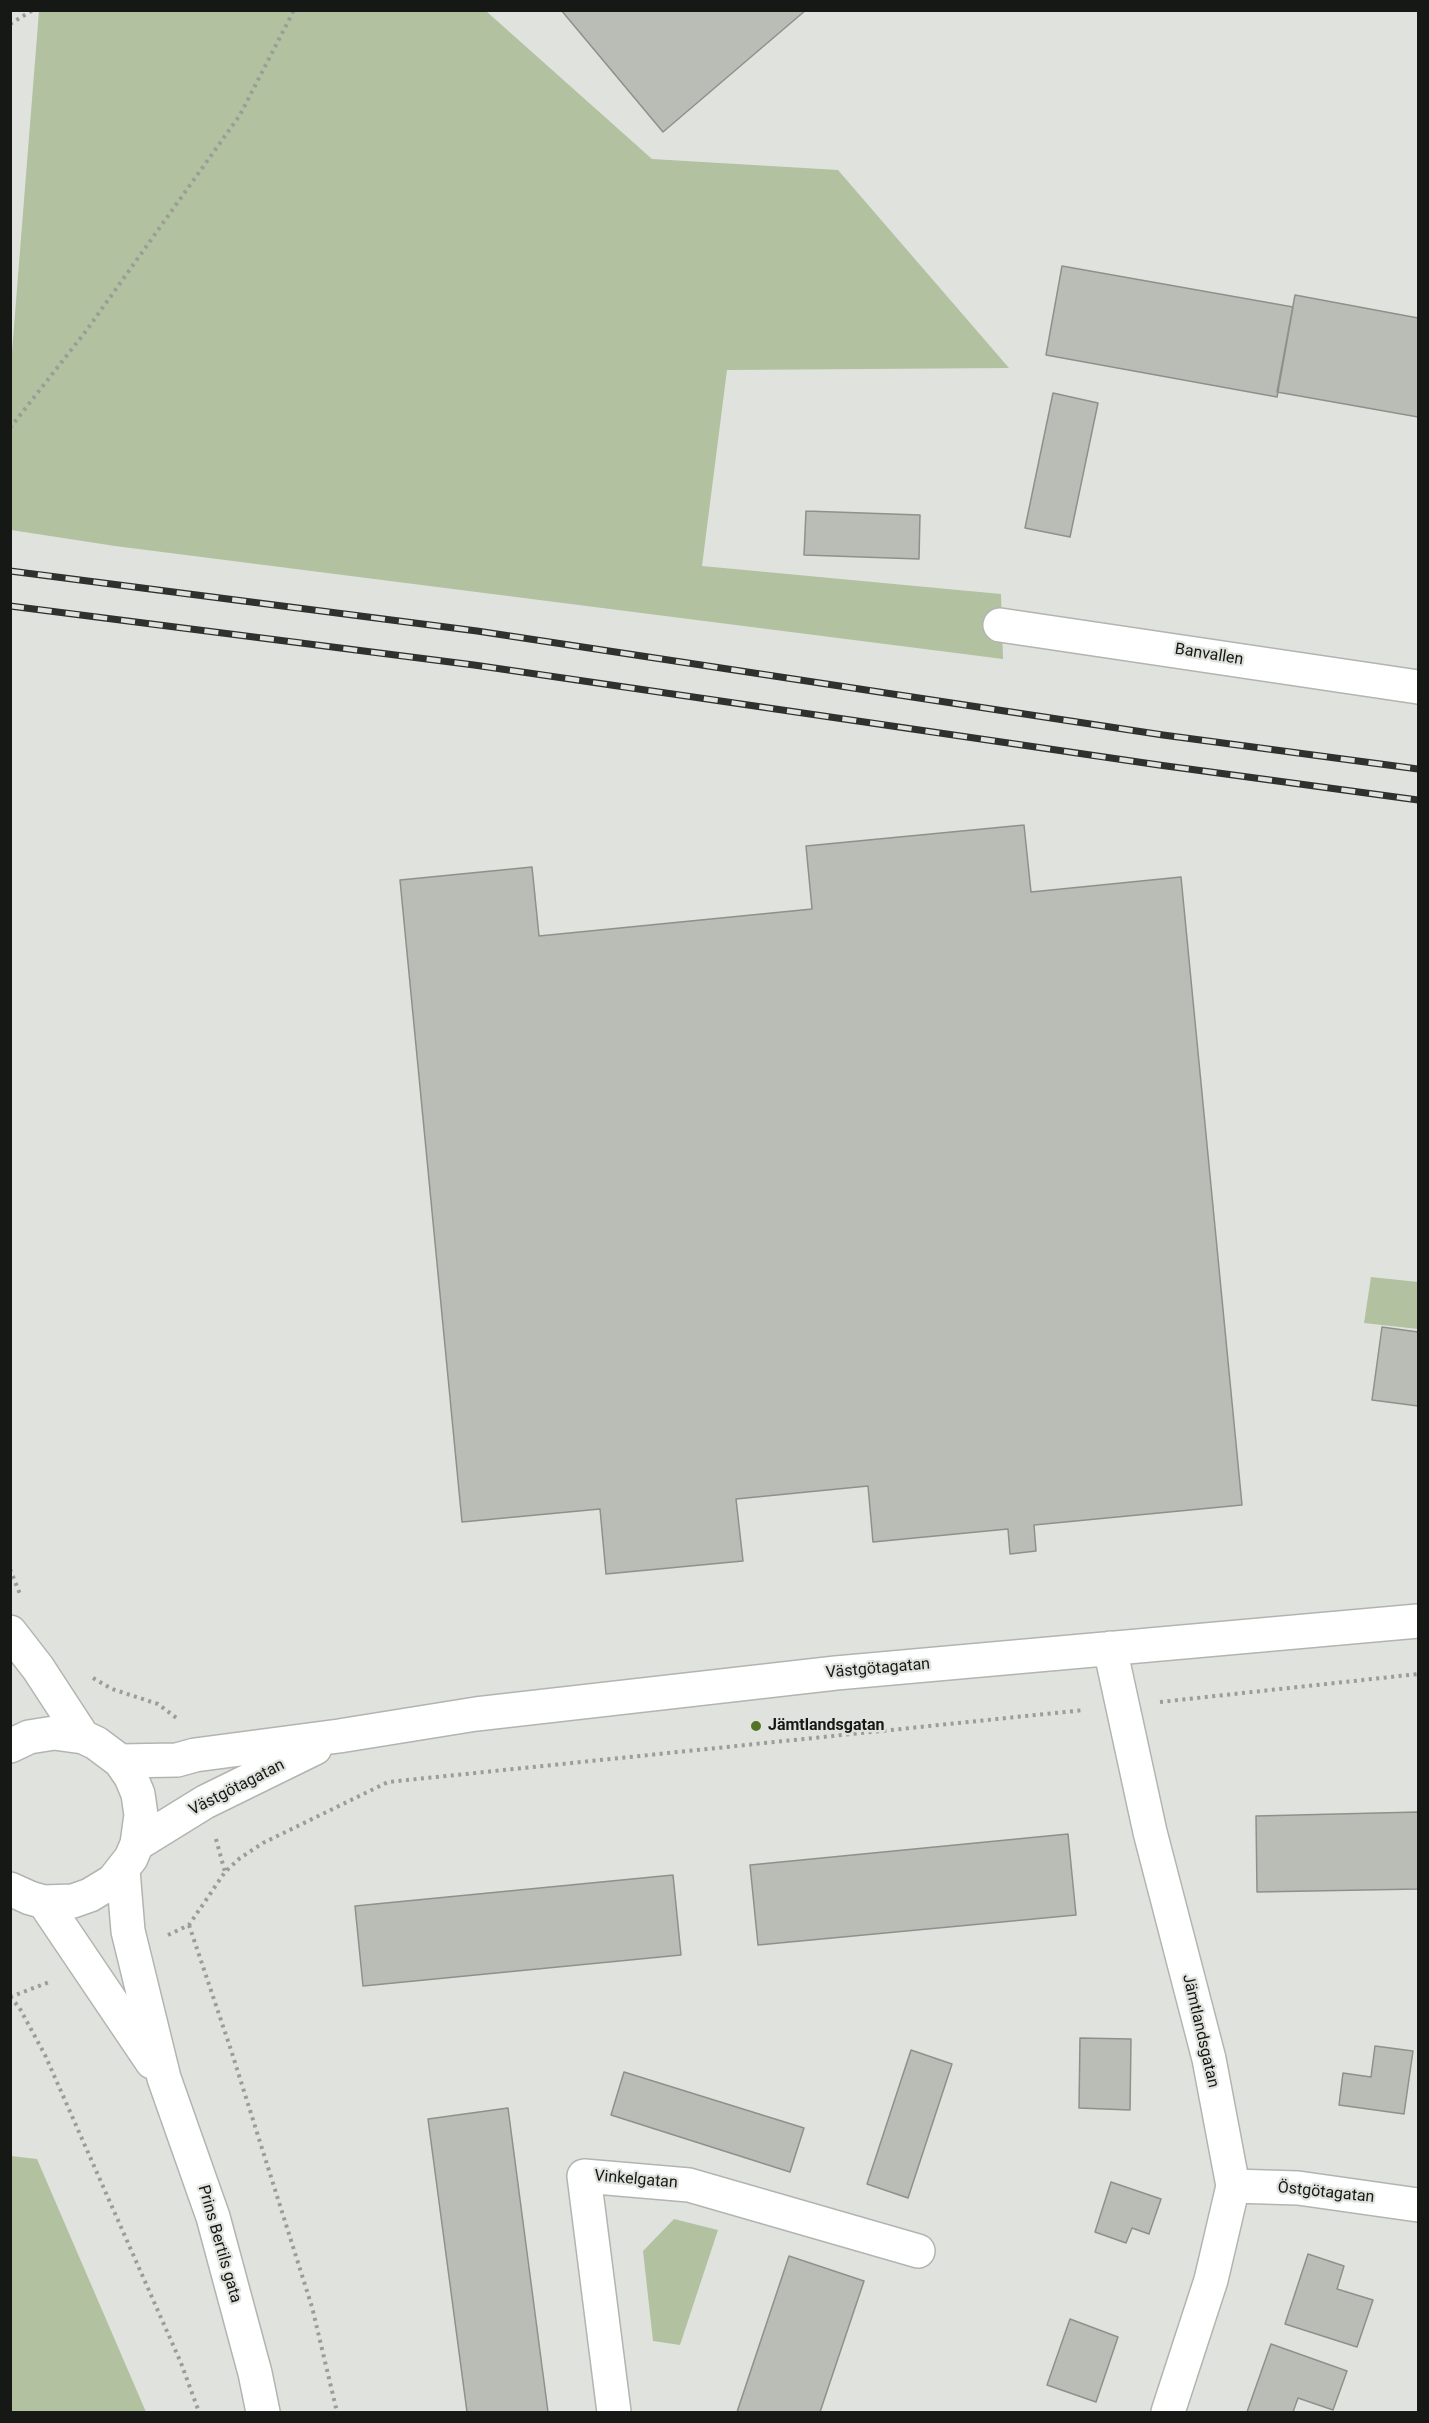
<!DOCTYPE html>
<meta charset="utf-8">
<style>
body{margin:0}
#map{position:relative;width:1429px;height:2423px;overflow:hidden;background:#e0e3dd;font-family:Roboto,sans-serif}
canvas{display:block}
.frame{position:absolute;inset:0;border:12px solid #161815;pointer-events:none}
</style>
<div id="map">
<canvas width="1429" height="2423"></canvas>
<div class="frame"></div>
</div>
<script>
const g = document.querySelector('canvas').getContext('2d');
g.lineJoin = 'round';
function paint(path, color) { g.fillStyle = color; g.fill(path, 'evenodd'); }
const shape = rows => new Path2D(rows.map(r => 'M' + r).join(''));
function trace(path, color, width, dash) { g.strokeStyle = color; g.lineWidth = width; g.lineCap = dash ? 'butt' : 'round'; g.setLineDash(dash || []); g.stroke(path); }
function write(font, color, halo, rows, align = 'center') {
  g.font = font + ' Roboto,sans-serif'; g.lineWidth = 4.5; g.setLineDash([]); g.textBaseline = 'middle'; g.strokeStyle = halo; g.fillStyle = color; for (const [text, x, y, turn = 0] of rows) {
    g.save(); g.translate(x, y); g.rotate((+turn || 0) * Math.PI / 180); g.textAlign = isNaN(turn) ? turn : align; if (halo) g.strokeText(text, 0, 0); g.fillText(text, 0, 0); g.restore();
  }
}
paint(shape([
 [39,11,486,11,652,159,838,170,1009,368,727,370,702,566,1001,594,1003,659,115,546,11,530,11,364],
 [1371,1277,1418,1282,1418,1329,1364,1323],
 [11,2156,37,2159,146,2412,11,2412],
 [674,2219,718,2230,680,2345,653,2341,643,2251]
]), '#b2c1a0');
const building = shape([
 [561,10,806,10,663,132,561,10],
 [1062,266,1293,307,1277,397,1046,355,1062,266],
 [1295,295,1418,318,1418,417,1277,392,1295,295],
 [1053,393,1098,403,1070,537,1025,528,1053,393],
 [806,511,920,515,919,559,804,555,806,511],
 [1024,825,1031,892,1181,877,1242,1505,1034,1525,1036,1551,1010,1554,1008,1529,873,1542,868,1486,736,1499,743,1561,606,1574,600,1509,462,1522,400,880,532,867,539,936,812,909,806,846,1024,825],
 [1382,1327,1418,1332,1418,1406,1372,1400,1382,1327],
 [1418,1812,1418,1889,1257,1892,1256,1816,1418,1812],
 [1068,1834,1076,1915,758,1945,750,1865,1068,1834],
 [673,1875,681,1955,363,1986,355,1906,673,1875],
 [1080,2038,1131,2039,1130,2110,1079,2108,1080,2038],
 [1375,2046,1413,2051,1404,2114,1339,2105,1343,2073,1371,2077,1375,2046],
 [911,2050,952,2064,908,2198,867,2184,911,2050],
 [624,2072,804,2128,790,2172,611,2115,624,2072],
 [508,2108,548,2412,467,2412,428,2119,508,2108],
 [1111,2182,1161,2199,1149,2234,1132,2228,1126,2243,1095,2232,1111,2182],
 [1308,2254,1344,2266,1337,2289,1373,2300,1357,2347,1285,2324,1308,2254],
 [789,2256,864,2281,820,2412,737,2412,789,2256],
 [1070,2319,1118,2337,1096,2402,1047,2385,1070,2319],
 [1271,2344,1347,2371,1333,2410,1298,2398,1293,2412,1247,2412,1271,2344]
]);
paint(building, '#babdb6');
trace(building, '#8e918b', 1.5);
const minor = shape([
 [1000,625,1418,687],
 [10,1632,38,1668,83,1737],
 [1110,1648,1150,1832,1209,2059,1233,2186,1211,2280,1168,2412],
 [10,1746,29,1737,54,1733,83,1737,96,1743,120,1761,131,1777,138,1794,141,1815,137,1844,131,1858,113,1881,90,1895,73,1901,44,1902,30,1898,10,1889],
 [120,1761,177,1760,195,1755,339,1736,476,1714,836,1673,1418,1621],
 [137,1844,205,1802,315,1748],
 [123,1870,128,1931,164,2078,213,2217,255,2373,263,2412],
 [44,1902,152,2062],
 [1233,2186,1298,2188,1418,2205],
 [614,2412,584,2176,689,2185,918,2251]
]);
trace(minor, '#b2b5af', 36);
trace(shape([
 [10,24,33,10],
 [10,428,86,331,240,115,294,10],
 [10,1569,20,1594],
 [93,1678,112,1689,158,1704,178,1719],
 [1160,1702,1418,1674],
 [216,1839,225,1872],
 [189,1925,231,2050,312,2307,337,2412],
 [168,1935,189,1925,225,1872,240,1858,263,1843,388,1782,1084,1710],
 [10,1997,52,1981],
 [10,1997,19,2007,45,2055,181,2363,199,2412]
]), '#9a9d98', 4, [3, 4.5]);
trace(minor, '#fff', 33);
const rail = shape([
 [10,571,477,631,1163,735,1418,769],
 [10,606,474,665,1159,765,1418,800]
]);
trace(rail, '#2f312e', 7);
trace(rail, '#e0e3dd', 4.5, [14]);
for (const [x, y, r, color] of [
 [756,1726,6,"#557328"]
]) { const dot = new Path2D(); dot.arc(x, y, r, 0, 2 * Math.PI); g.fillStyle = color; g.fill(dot); trace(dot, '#e0e3dd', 2); }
write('16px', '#161815', '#e0e3dd', [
 ["Banvallen",1209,655,9],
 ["Västgötagatan",878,1669,-5],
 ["Västgötagatan",237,1788,-27],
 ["Jämtlandsgatan",1200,2031,77],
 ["Vinkelgatan",636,2180,5],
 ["Östgötagatan",1326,2193,6],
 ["Prins Bertils gata",219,2244,74]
]);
write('bold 16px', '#161815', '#e0e3dd', [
 ["Jämtlandsgatan",768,1726]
], 'left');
</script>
